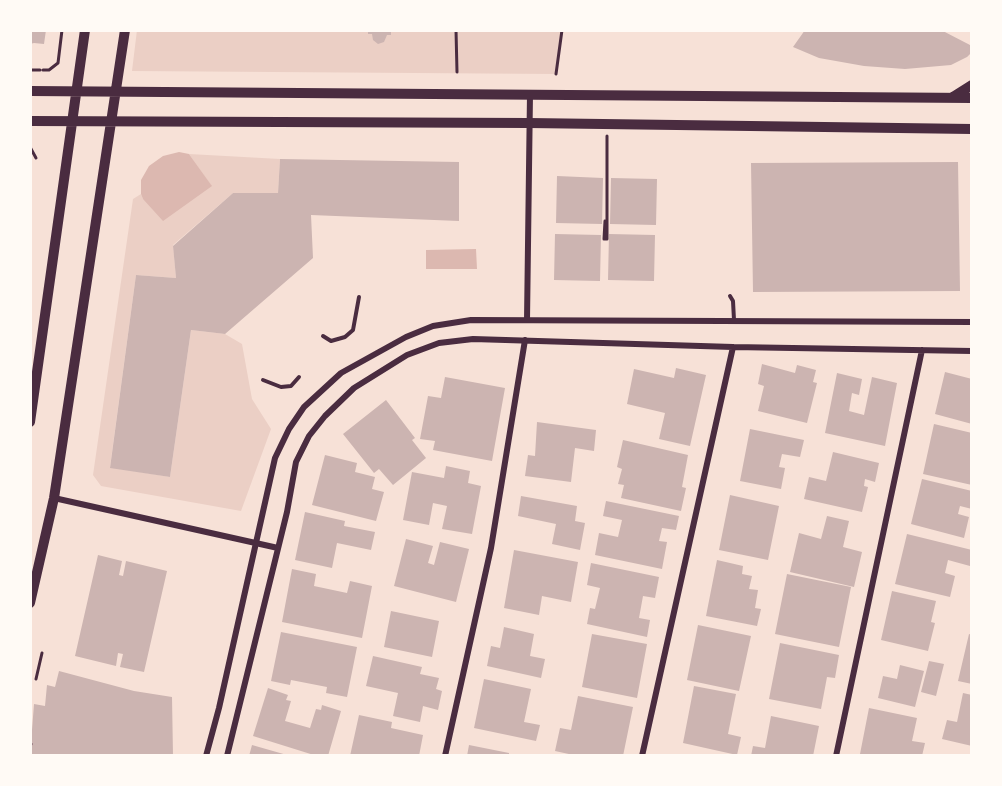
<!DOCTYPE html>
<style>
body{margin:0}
#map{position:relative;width:1002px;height:786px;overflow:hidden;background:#f7e1d7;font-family:"Noto Sans",sans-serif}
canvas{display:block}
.frame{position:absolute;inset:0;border:32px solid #fffaf5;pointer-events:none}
</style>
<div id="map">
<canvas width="1002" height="786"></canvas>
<div class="frame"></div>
</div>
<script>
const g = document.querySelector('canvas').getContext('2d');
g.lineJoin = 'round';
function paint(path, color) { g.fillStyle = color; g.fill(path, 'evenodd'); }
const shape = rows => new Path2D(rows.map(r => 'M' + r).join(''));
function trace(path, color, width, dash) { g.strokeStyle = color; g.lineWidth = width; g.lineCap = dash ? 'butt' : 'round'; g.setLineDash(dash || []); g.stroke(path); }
paint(shape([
 [137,30,561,30,556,74,132,71],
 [189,154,280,159,278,193,233,193,173,245,176,278,136,275,110,467,170,477,191,330,225,334,242,344,252,399,271,429,241,511,101,486,93,475,133,199,141,194,143,199,211,185]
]), '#ebcfc5');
paint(shape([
 [179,152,189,154,212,186,163,221,143,199,141,194,141,180,149,166,163,156],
 [476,249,477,269,426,269,426,250]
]), '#dcb8b0');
paint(shape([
 [30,30,46,30,44,44,34,43,30,44],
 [368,30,391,30,391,35,387,35,384,42,378,44,373,40,372,34,368,34],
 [805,30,941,30,970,45,972,52,967,57,951,65,905,69,864,66,819,58,793,47],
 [280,159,459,162,459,221,311,215,313,258,225,334,191,330,170,477,110,468,136,275,176,278,173,246,233,193,278,193],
 [958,162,960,291,753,292,751,163],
 [557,176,603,178,602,224,556,223],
 [611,178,657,179,656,225,610,224],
 [555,234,601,235,600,281,554,280],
 [609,234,655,235,654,281,608,280],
 [762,364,795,373,797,365,816,370,813,382,817,383,807,423,758,411,764,386,758,384],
 [676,368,706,375,690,446,659,439,665,413,627,404,634,369,674,378],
 [945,372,972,379,972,424,935,414],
 [837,373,862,379,859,395,852,393,849,411,864,415,872,377,897,383,885,446,825,433],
 [445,377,505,388,492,461,433,450,435,441,420,439,428,396,441,398],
 [386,400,415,438,412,440,426,458,393,485,379,469,374,473,343,434],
 [537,422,596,430,594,451,575,448,571,482,525,476,528,455,535,456],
 [934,424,972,433,972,485,923,474],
 [750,429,804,440,800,457,782,454,779,467,785,468,781,489,740,481],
 [623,440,688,455,682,487,686,488,681,511,621,498,624,485,618,484,622,469,617,467],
 [833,452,879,463,875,482,865,479,864,486,868,487,862,512,804,499,809,477,826,481],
 [325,455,357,463,355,472,375,477,372,489,384,492,376,521,312,505],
 [446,466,470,471,468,483,481,486,472,534,442,529,447,506,433,503,429,525,403,520,412,472,444,478],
 [922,479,972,491,972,509,960,506,958,514,969,517,964,538,911,524],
 [730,495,779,506,768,560,719,550],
 [521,496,577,506,575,521,585,523,580,550,552,544,556,524,518,516],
 [606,501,679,516,676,530,662,528,659,541,667,542,662,569,595,555,599,533,618,537,622,520,603,516],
 [305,512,345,521,344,526,375,532,371,550,337,543,332,568,295,560],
 [827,516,849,521,843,547,862,552,854,587,790,572,799,533,821,539],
 [907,534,972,550,970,566,948,560,945,573,955,576,950,597,895,584],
 [406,539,433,546,428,563,434,565,440,542,469,549,456,602,394,586],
 [514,550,578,562,571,602,542,596,539,615,504,608],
 [98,555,122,561,119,575,123,576,126,561,167,571,144,672,120,667,123,654,118,653,116,666,75,656],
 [717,560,743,566,742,574,752,576,749,589,758,590,755,608,761,609,757,626,706,616],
 [591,563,659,577,655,598,643,596,639,618,650,620,647,637,587,624,590,608,595,609,600,588,587,585],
 [292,569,316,574,314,586,347,593,350,581,372,586,362,638,282,622],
 [787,574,851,587,839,647,775,634],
 [892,591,936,601,931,622,935,623,928,651,881,640],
 [391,611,439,621,432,657,384,647],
 [698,625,751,636,739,691,687,680],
 [504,627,534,634,530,656,545,659,541,678,487,666,491,646,500,648],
 [281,632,357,647,347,697,326,693,327,687,291,680,290,685,271,681],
 [592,634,647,644,637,698,582,687],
 [969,634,972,635,972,684,958,681],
 [780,643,839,655,835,678,827,677,821,709,769,699],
 [373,656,422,667,420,674,439,678,436,689,442,691,438,710,423,706,420,722,393,716,398,693,366,686],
 [929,661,944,664,936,696,921,692],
 [900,665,924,671,915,707,878,698,883,676,897,679],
 [59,671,134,691,172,697,173,756,30,756,34,704,45,706,47,685,55,687],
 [484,679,531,689,524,722,540,725,536,741,474,728],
 [694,686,736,694,728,734,741,737,737,755,683,743],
 [268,688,288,695,286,700,291,701,285,721,310,728,316,709,321,710,322,705,341,711,328,756,317,756,253,736],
 [963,693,972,695,972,746,942,739,947,720,957,722],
 [578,696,633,707,623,756,578,756,555,751,560,728,571,730],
 [869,708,917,718,912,741,925,743,922,756,871,756,860,754],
 [359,715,392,722,391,728,423,735,419,756,350,756],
 [771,716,819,726,813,756,751,756,753,746,765,748],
 [252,745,287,755,287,756,249,756],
 [469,745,509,753,509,756,467,756]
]), '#ccb4b1');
trace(shape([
 [456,30,457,72],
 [30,70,40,70],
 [43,70,49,70,58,63,62,30],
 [556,74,562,30],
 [30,147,36,158],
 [605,221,604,239,607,239,607,136],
 [36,679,42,653],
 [30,744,31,744]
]), '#4a2c40', 3);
trace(shape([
 [730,296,733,301,734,320],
 [323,336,331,341,345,337,353,330,359,297],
 [263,380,281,387,291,386,299,377]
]), '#4a2c40', 4);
trace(shape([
 [527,320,530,94],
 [54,498,278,548],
 [206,756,219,708,275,458,289,429,304,407,341,373,406,337,433,326,471,320,972,322],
 [227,756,287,512,296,462,309,436,325,416,354,388,407,355,439,343,473,339,733,347,972,351],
 [445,756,491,548,525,340],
 [642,756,733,347],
 [836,756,922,350]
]), '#4a2c40', 6);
trace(shape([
 [30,91,972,98],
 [953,97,972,85],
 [30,121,529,123,972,129],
 [30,422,85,30],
 [30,603,54,498,125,30]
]), '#4a2c40', 10);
</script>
